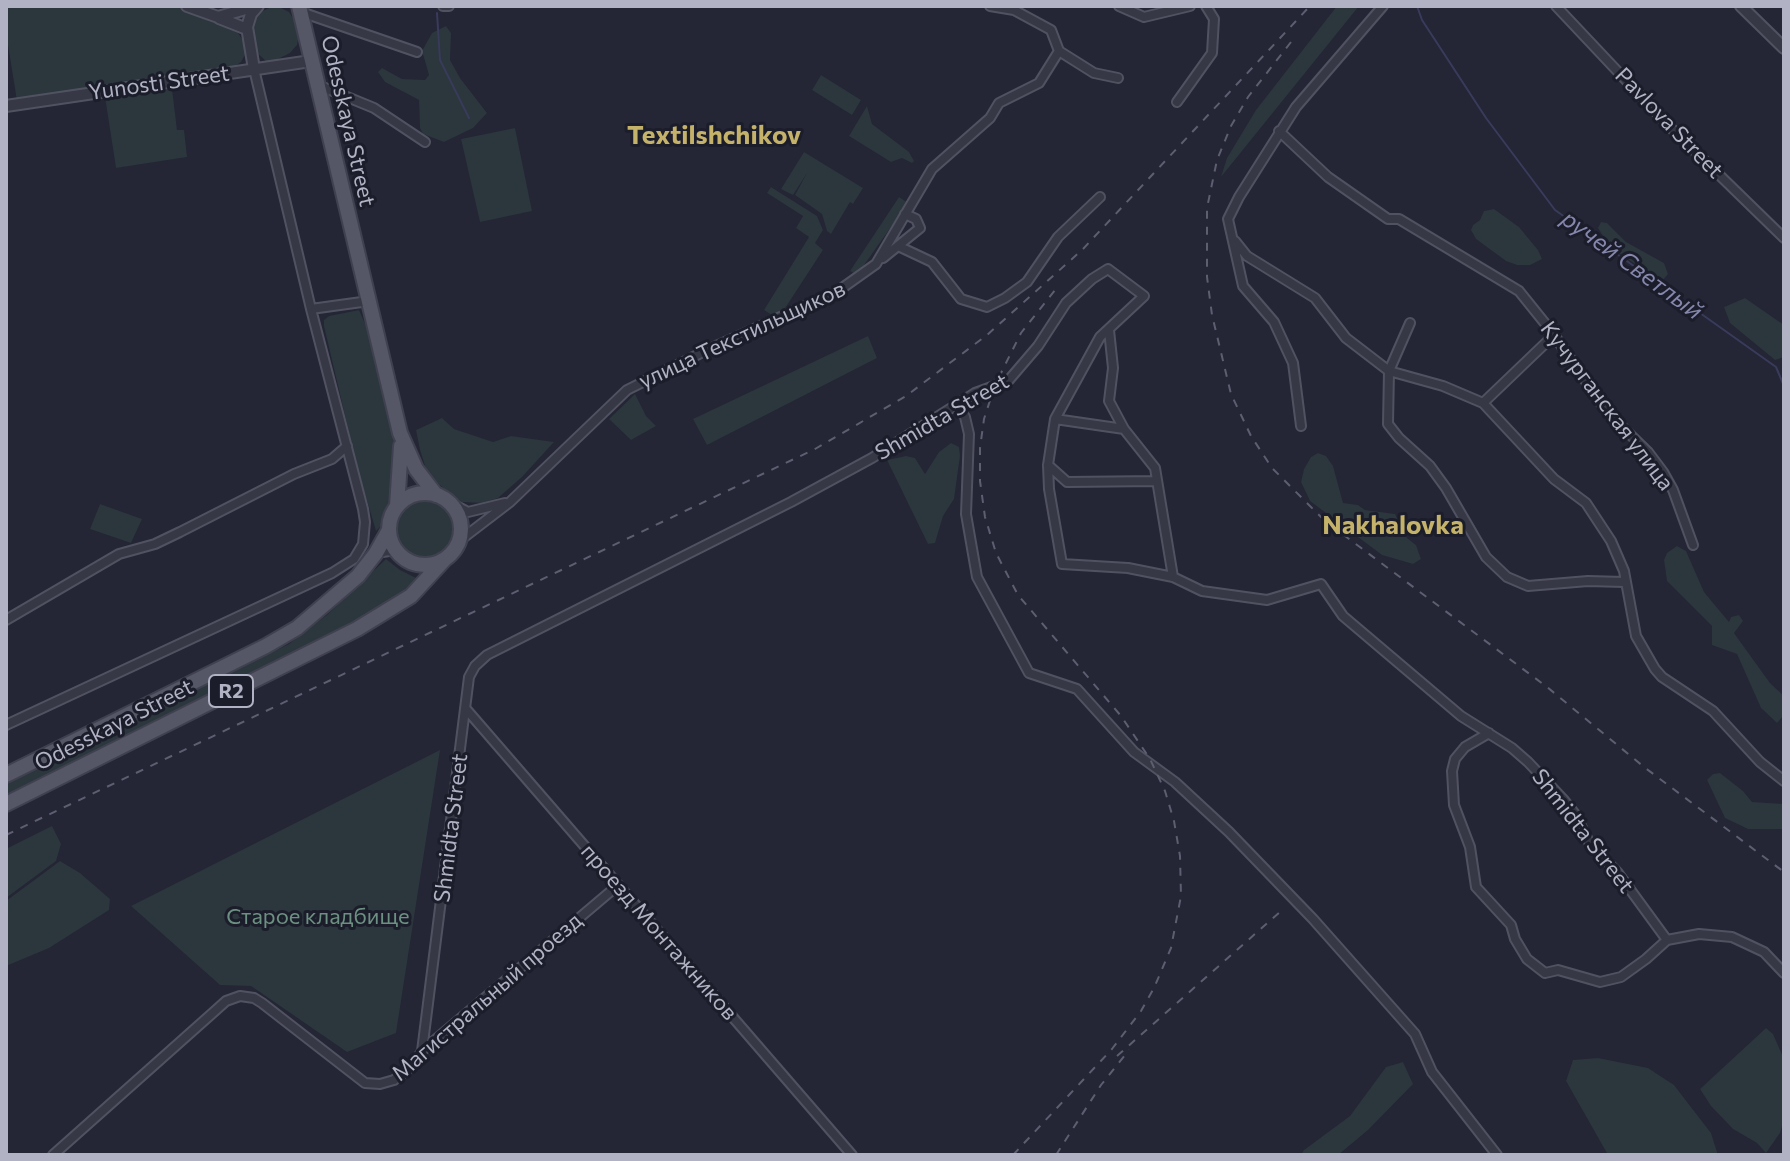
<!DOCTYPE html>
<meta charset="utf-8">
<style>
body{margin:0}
#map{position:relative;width:1790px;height:1161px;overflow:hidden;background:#242535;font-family:Commissioner,sans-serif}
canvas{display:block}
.frame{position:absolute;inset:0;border:8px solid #b1b2c3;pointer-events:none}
</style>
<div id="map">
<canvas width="1790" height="1161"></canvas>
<div class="frame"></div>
</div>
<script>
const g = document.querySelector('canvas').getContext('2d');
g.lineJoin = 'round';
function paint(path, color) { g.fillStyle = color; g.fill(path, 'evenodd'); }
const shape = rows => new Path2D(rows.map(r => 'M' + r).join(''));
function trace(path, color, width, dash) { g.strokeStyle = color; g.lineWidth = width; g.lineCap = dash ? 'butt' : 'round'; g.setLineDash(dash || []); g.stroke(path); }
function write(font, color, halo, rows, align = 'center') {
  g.font = font + ' Commissioner,sans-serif'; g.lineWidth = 6; g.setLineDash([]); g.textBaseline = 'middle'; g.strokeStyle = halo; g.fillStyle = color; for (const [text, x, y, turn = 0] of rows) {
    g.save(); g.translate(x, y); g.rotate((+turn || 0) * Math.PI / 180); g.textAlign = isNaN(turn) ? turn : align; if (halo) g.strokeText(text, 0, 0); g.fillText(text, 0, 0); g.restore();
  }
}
paint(shape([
 [6,6,178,6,238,33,244,42,246,53,241,62,230,70,17,101,6,33],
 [1337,6,1359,6,1221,177,1227,158,1256,110],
 [269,8,281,8,289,12,295,21,299,35,297,45,290,53,272,62,266,61,257,53,252,37,255,18,259,13],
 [446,26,451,33,450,60,460,78,487,113,473,128,444,142,423,134,420,128,419,100,385,82,378,72,382,68,402,79,425,80,429,75,422,51,432,33],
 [821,75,861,100,852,115,812,90],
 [172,89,177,130,184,130,187,157,116,168,105,97],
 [867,106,872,124,909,152,914,161,912,163,902,158,891,162,849,136],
 [515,128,532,211,480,222,461,139],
 [804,152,863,188,853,204,850,202,831,234,827,231,822,214,795,195,807,173,793,195,781,189],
 [771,187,817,216,823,230,815,243,823,250,778,319,764,310,809,237,796,228,803,216,767,193],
 [899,197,908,203,857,275,850,271],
 [1494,209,1519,227,1538,250,1542,259,1530,265,1517,265,1506,261,1476,239,1471,230,1473,225,1480,220,1484,211],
 [1601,222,1607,223,1626,242,1664,263,1668,274,1663,280,1653,276,1610,247,1598,228],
 [1745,298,1784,325,1784,357,1775,360,1730,323,1724,307],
 [359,310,374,344,396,443,390,504,380,527,376,531,357,467,324,326,324,320,329,316],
 [868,336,877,358,707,445,693,419],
 [635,394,646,416,656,426,631,440,609,419],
 [442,418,454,429,493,442,511,436,554,442,522,477,498,498,482,503,462,502,445,490,427,472,420,450,416,430],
 [951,443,959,447,960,456,954,499,943,516,935,543,928,544,887,460,906,456,915,458,925,474,939,452],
 [1318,453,1326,456,1333,466,1343,503,1358,505,1365,510,1395,514,1407,538,1416,545,1421,559,1413,564,1382,555,1310,501,1301,482,1304,469,1311,457],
 '395 529a31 31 0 1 1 62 0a31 31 0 1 1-62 0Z',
 [100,504,142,519,131,543,90,529],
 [1677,546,1686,551,1704,592,1729,622,1731,617,1739,615,1743,621,1734,633,1770,683,1784,696,1784,715,1777,723,1761,708,1737,654,1712,645,1712,626,1667,581,1664,560,1667,553],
 [386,559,400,570,418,579,409,593,335,634,6,797,6,780,289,644,328,614],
 [440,750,396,1033,347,1052,251,986,220,985,131,906],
 [1720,773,1743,791,1752,802,1784,804,1784,829,1748,829,1725,818,1707,780,1713,774],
 [52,826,61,844,56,861,6,898,6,849],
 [60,861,80,873,110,899,109,910,49,948,6,966,6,901],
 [1766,1028,1773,1034,1784,1059,1784,1120,1780,1133,1766,1153,1757,1143,1733,1129,1711,1106,1700,1089],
 [1598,1058,1648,1068,1674,1085,1711,1133,1718,1155,1608,1155,1566,1081,1573,1060],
 [1403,1062,1413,1084,1368,1130,1338,1155,1301,1155,1304,1150,1350,1116,1386,1067]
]), '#2b363d');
trace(shape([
 [1417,6,1422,20,1486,118,1555,210,1776,367,1784,386],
 [437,13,440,60,469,118]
]), '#393b5b', 2);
const minor = shape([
 [443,6,449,6],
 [1119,6,1144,17,1190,6],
 [1556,6,1670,127,1784,238],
 [301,12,417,52],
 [1059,51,1094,73,1118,78],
 [318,85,374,108,425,142],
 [1177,102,1212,53,1214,19,1206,6],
 [1279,131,1328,177,1388,219,1399,219,1519,291,1552,332,1607,412,1648,452,1663,472,1673,490,1693,545],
 [1235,241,1247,256,1315,298,1346,338,1389,371,1443,386,1483,403,1554,479,1586,503,1611,541,1624,571,1636,636,1655,669,1662,677,1713,711,1760,762,1784,781],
 [898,246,932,262,961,299,987,307,1005,298,1027,282,1058,237,1100,197],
 [883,258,920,228,916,219,905,214],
 [311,309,369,301],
 [1410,323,1389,371,1388,424,1399,438,1430,466,1446,488,1486,557,1507,577,1528,586,1588,581,1624,582],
 [1109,330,1113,368,1109,401,1124,429,1155,468,1173,577],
 [1483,403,1554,335],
 [956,405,965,417,969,434,966,514,977,577,1029,673,1077,689,1134,752,1175,782,1229,832,1313,919,1415,1034,1432,1072,1497,1155],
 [1055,419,1124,429],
 [1301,426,1293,363,1274,322,1243,286,1228,219,1239,197,1296,107,1383,6],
 [1048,465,1067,482,1156,481],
 [449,502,468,512,505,503],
 [459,541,510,502,627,390,703,352,838,291,876,264,932,169,990,118,999,103,1039,83,1059,51,1051,30,1014,10,990,6],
 [376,553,396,550],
 [6,620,119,554,155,544,180,532,294,474,332,459,347,446],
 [466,709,852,1155],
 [6,725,332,573,354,559,363,544,365,522,363,509,311,309,254,69],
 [1489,733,1465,747,1455,759,1452,771,1454,805,1470,847,1476,887,1511,925,1515,939,1527,959,1545,973,1558,970,1600,982,1621,977,1646,959,1667,940],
 [422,1051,469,677,475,666,487,655,791,502,872,458,975,393,1008,381,1038,346,1066,303,1092,279,1108,269,1144,296,1100,337,1055,419,1048,465,1049,489,1062,564,1128,568,1173,577,1202,591,1267,600,1321,584,1343,616,1461,716,1512,748,1528,762,1563,799,1575,814,1590,844,1618,873,1667,940,1699,934,1732,937,1764,952,1784,973],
 [53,1155,216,1010,226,1001,240,996,254,998,262,1003,365,1083,380,1084,394,1080,413,1065,422,1051,617,886]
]);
const tertiary = shape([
 [187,6,218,17,256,6],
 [1741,6,1784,48],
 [219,18,247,29],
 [254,69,247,27,251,14,258,6],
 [6,106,311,61]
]);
const primary = shape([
 [299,6,400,433,416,469,436,495],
 '389 529a36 36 0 1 1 72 0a36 36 0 1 1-72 0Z',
 [397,506,401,446],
 [6,775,266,646,297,628,358,576,376,553,389,530],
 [6,804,357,629,411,596,444,560]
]);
trace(minor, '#515261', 12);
trace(tertiary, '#515261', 14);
trace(primary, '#404150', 18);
trace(minor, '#373846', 8);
trace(tertiary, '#373846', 10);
trace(primary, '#555666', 14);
trace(shape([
 [1291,42,1248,97,1231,126,1217,160,1207,208,1207,277,1212,315,1231,394,1251,436,1272,468,1325,521,1547,687,1644,767,1784,872],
 [6,835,815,449,906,396,987,335,1082,250,1310,6],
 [1117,1056,1281,911],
 [1013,1155,1112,1049,1141,1011,1154,988,1171,948,1181,896,1180,856,1174,821,1165,791,1150,759,1121,716,1018,595,996,553,985,517,980,481,980,448,984,419,995,385,1021,333,1059,285],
 [1056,1155,1101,1085,1129,1050]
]), '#5d5e70', 2, [8, 8]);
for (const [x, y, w] of [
 [231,691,44]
]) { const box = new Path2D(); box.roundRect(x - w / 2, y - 16, w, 32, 6); g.fillStyle = '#1c1d2b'; g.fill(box); trace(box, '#b1b2c3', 2); }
write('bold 20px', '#b1b2c3', null, [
 ["R2",231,691]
]);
write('22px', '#b1b2c3', '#1c1d2b', [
 ["Yunosti Street",159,83,-8],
 ["Odesskaya Street",348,121,77],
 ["Pavlova Street",1669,123,46],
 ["улица Текстильщиков",742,335,-25],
 ["Кучурганская улица",1607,406,53],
 ["Shmidta Street",942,417,-30],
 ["Odesskaya Street",114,725,-27],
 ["Shmidta Street",451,828,-83],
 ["Shmidta Street",1583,831,52],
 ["проезд Монтажников",659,932,49],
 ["Магистральный проезд",487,997,-41]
]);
write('22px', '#6c9081', '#1c1d2b', [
 ["Старое кладбище",318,917]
]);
write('italic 24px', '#8587ac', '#1c1d2b', [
 ["ручей Светлый",1632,265,36]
]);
write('bold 26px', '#c5b26a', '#1c1d2b', [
 ["Textilshchikov",714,135],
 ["Nakhalovka",1393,525]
]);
</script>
